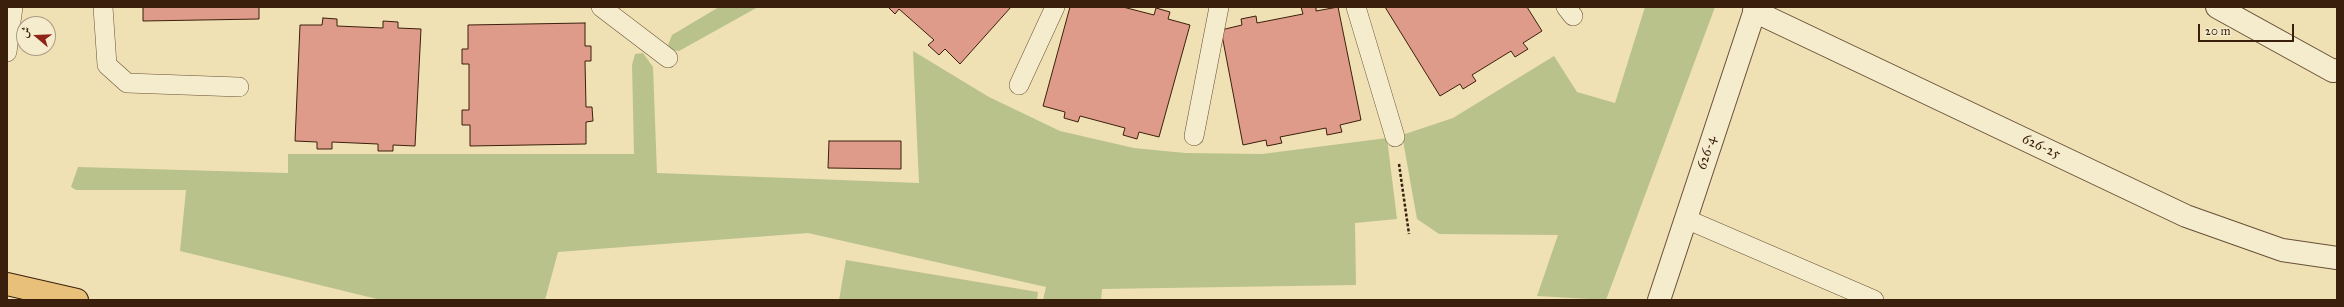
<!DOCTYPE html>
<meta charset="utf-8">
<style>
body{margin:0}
#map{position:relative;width:2344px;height:307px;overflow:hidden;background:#efe1b3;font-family:"IM FELL Great Primer",Amiri,serif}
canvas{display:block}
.frame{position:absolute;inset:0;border:8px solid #3b1f0d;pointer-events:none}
.north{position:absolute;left:16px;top:16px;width:40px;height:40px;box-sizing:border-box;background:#f5ecce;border:1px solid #ab9a81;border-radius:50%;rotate:289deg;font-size:11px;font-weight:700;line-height:16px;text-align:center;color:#3b1f0d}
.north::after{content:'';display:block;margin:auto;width:14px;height:18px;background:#8f2418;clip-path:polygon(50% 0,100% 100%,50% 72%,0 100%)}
.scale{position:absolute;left:2198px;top:24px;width:96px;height:18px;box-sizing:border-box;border:2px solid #3b1f0d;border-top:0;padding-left:5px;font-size:12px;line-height:14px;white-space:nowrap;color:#3b1f0d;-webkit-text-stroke:3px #f5ecce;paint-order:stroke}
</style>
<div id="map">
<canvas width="2344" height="307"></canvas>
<div class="frame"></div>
<div class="north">ش</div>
<div class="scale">20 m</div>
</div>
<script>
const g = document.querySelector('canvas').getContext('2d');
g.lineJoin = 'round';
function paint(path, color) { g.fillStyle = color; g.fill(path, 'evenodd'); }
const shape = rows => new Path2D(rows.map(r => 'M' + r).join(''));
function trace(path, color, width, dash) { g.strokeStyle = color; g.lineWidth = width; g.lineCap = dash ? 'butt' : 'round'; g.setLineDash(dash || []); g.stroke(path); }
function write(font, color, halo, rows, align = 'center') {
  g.font = font + ' "IM FELL Great Primer",serif'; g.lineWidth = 3; g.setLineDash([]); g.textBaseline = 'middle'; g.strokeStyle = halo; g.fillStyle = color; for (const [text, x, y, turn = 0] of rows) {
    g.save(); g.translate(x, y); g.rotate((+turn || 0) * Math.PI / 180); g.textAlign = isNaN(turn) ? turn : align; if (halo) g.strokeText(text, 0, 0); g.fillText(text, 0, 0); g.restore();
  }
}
paint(shape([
 [719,7,758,7,679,51,670,50,668,45,672,35],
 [1645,7,1715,7,1606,300,1537,296,1558,235,1439,234,1417,219,1402,135,1453,118,1554,56,1577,92,1615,103],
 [913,51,989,97,1060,131,1134,148,1185,153,1262,154,1387,138,1397,219,1355,223,1356,285,1102,289,1101,300,1043,300,1046,287,808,233,558,252,545,300,381,300,180,251,186,190,76,190,71,187,78,167,288,173,288,154,634,154,632,65,635,54,643,53,653,67,657,173,919,183],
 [846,260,1038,292,1037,300,839,300]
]), '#bac28c');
const building = shape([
 [143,7,259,7,259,19,143,21,143,7],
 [888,7,1011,7,960,64,945,49,939,55,928,45,934,40,899,9,895,14,888,7],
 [1070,7,1123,7,1154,15,1156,8,1170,12,1168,19,1190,25,1159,137,1139,132,1137,139,1123,135,1125,128,1080,116,1078,122,1064,118,1065,112,1043,106,1070,7],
 [1301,7,1316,7,1316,11,1338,7,1361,120,1340,125,1342,132,1327,135,1326,128,1280,137,1282,143,1267,146,1266,140,1243,145,1221,30,1242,25,1241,19,1256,16,1257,23,1303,14,1301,7],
 [1385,7,1527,7,1542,31,1523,43,1528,49,1515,57,1511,51,1472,75,1476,81,1463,89,1460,84,1440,96,1385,7],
 [323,18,337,19,337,26,383,28,383,21,398,22,398,28,421,29,415,146,393,145,393,151,378,151,378,144,332,142,332,149,317,149,317,142,295,141,300,25,322,25,323,18],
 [585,23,585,46,591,46,591,61,585,61,586,107,592,107,593,121,586,122,586,144,470,146,470,125,462,125,462,110,469,110,469,64,462,64,462,49,468,49,468,25,585,23],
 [829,141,901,141,901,169,828,168,829,141]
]);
paint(building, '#df9b89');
trace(building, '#3b1f0d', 1);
const lane = shape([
 [103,7,107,65,127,83,239,87],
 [601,7,668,58],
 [1356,7,1395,137],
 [1566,7,1573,16],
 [7,52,13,7],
 [1019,85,1055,7],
 [1194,136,1219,7],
 [1686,219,1874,300]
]);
const street = shape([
 [2217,7,2333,71,2337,70],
 [1754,11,2186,216,2282,250,2337,258],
 [1659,300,1756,7]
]);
const highway = shape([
 [7,284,77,300]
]);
trace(lane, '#685036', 20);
trace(street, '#685036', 24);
trace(highway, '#3b1f0d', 24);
trace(shape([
 [1399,164,1409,234]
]), '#3b1f0d', 2.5, [3, 2]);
trace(lane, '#f5ecce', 19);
trace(street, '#f5ecce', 22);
trace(highway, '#e8c07a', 22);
write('14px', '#3b1f0d', '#f5ecce', [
 ["626-25",2041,147,25],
 ["626-4",1707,153,-72]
]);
</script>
